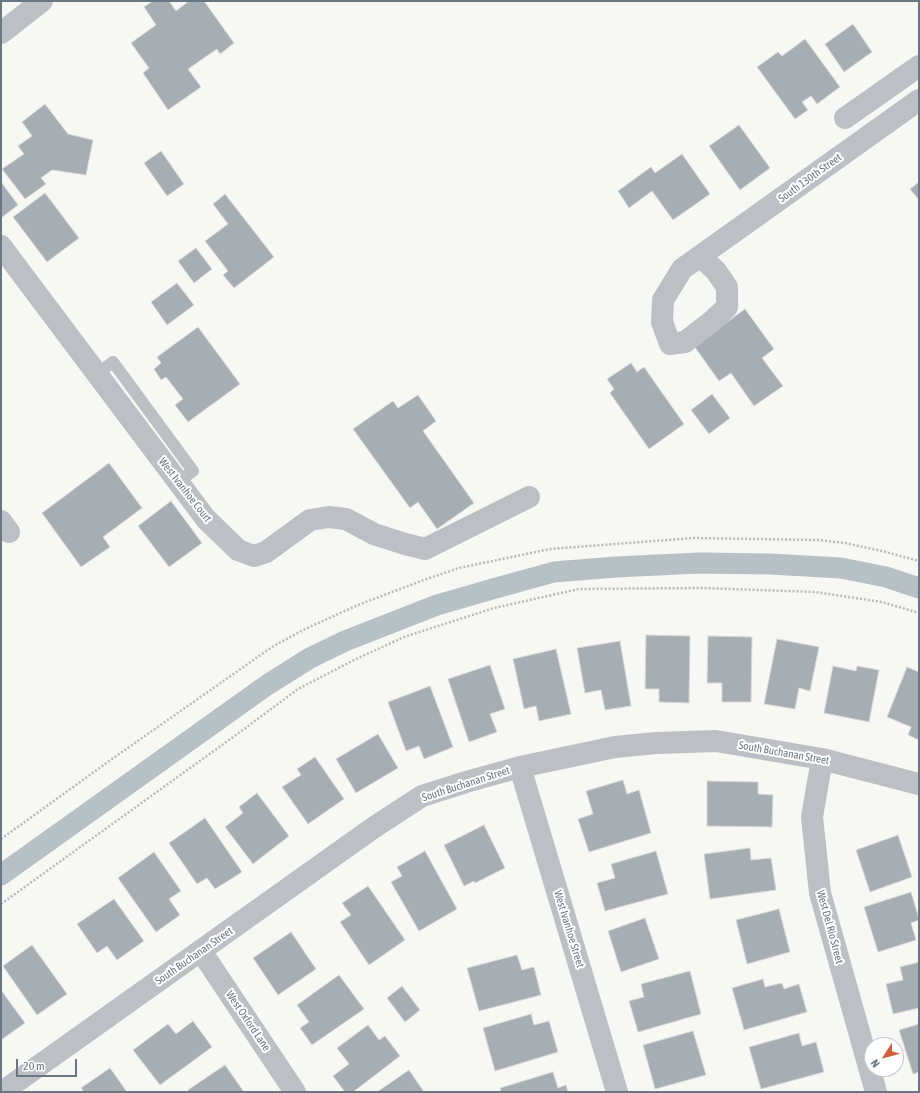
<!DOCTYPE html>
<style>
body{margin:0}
#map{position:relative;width:920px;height:1093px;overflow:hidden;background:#f7f7f4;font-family:"Asap Condensed",sans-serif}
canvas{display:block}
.frame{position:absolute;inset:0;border:2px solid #697782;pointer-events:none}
.north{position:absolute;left:864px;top:1037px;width:40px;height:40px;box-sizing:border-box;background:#fff;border:1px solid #c3c9cd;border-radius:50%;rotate:234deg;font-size:11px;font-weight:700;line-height:16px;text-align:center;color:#697782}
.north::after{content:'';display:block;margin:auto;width:14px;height:18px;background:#d15e3a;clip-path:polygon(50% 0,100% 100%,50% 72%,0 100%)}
.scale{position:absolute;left:16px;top:1059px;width:61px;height:18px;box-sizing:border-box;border:2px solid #697782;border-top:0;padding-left:5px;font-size:12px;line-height:14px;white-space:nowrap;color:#697782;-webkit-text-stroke:3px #fff;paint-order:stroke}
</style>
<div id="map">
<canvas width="920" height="1093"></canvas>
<div class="frame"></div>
<div class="north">N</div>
<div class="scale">20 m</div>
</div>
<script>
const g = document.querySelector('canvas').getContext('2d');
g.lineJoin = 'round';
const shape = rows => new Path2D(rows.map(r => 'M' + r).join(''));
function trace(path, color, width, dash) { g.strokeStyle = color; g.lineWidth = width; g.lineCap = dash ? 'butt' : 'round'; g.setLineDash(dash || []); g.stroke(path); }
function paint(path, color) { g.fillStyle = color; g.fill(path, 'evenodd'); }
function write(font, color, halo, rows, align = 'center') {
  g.font = font + ' "Asap Condensed",sans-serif'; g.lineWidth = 4; g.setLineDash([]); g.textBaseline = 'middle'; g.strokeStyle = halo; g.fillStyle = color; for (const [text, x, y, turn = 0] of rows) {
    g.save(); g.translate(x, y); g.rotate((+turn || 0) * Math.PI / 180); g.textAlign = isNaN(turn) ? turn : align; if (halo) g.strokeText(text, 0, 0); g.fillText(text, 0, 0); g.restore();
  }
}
trace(shape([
 [1,875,267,685,310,658,345,641,437,605,496,588,554,572,616,567,699,563,770,564,841,568,886,577,919,588]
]), '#b7c1c5', 21);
const building = shape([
 [153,1,169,1,176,11,189,1,204,1,234,43,220,54,217,49,188,69,201,87,168,110,143,73,149,68,131,43,156,25,144,7,153,1],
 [853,24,872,52,844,72,825,44,853,24],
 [805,39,840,87,817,104,811,96,802,102,808,110,795,119,757,67,778,52,782,56,805,39],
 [45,104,68,134,93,140,86,175,52,170,41,178,46,184,25,199,2,169,24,154,18,146,32,136,22,122,45,104],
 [739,125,770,168,740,190,709,146,739,125],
 [161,151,184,184,167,196,144,163,161,151],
 [682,154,710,194,673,220,652,191,629,208,618,191,651,167,655,173,682,154],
 [1,182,18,205,1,218,1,182],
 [919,182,919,200,910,189,919,182],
 [45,193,79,238,47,262,13,217,45,193],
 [225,194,274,257,234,288,223,275,228,271,205,241,228,224,213,204,225,194],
 [196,248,212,269,194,283,178,261,196,248],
 [177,283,194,305,167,325,151,302,177,283],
 [745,309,774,349,762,358,783,386,754,406,731,373,719,381,694,346,745,309],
 [198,327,240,384,188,422,175,405,183,399,166,377,161,380,154,369,161,363,157,357,198,327],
 [631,363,637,372,644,367,684,424,649,449,610,393,614,389,607,379,631,363],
 [712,394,730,418,709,434,691,410,712,394],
 [418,395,436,421,423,431,474,503,437,529,418,502,410,508,353,429,393,401,398,408,418,395],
 [109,463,142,508,103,537,110,547,81,567,42,513,109,463],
 [171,501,202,543,169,567,138,526,171,501],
 [646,635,690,636,689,703,659,702,659,689,645,689,646,635],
 [708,636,752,637,751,702,722,702,722,683,707,683,708,636],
 [777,639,819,647,810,691,799,688,795,709,764,704,777,639],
 [620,641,631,706,605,710,601,690,585,693,577,648,620,641],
 [556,649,571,714,539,721,536,706,524,709,513,659,556,649],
 [490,665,505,709,490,714,497,732,469,742,448,679,490,665],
 [833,666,856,671,857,666,879,670,869,722,824,713,833,666],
 [907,667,919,672,919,740,908,735,911,727,887,717,907,667],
 [430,686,453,747,424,759,419,746,406,751,388,702,430,686],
 [378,734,398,768,356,793,336,759,378,734],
 [315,757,344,799,308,824,282,787,301,775,297,769,315,757],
 [623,780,627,794,639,790,651,833,589,852,578,819,593,814,586,791,623,780],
 [707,781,758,782,758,794,773,795,772,827,707,826,707,781],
 [257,793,289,836,253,864,225,827,243,813,239,807,257,793],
 [205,818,242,872,215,889,207,878,197,884,169,843,205,818],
 [484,825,505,868,475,883,474,881,464,886,444,845,484,825],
 [898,835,912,877,870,892,856,850,898,835],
 [750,848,751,860,771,858,776,890,710,899,704,854,750,848],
 [425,851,457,909,419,931,391,882,402,876,397,867,425,851],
 [656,851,668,894,605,911,597,883,615,878,611,864,656,851],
 [154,852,181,891,169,899,180,915,156,932,118,878,154,852],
 [368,886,405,940,369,965,340,922,351,915,342,903,368,886],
 [911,892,919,919,919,920,911,923,916,940,878,952,864,907,911,892],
 [114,899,144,941,117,960,107,946,97,953,77,924,114,899],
 [779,909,790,952,747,964,736,920,779,909],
 [645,918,659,959,621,972,608,931,645,918],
 [291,932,316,969,278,995,253,958,291,932],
 [32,945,67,994,37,1015,3,966,32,945],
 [517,955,522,970,534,967,541,995,479,1011,467,968,517,955],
 [919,962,919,1008,893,1014,886,984,903,980,900,967,919,962],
 [690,971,701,1014,638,1032,629,1001,644,997,641,984,690,971],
 [339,975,364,1009,312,1045,300,1028,309,1022,297,1005,339,975],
 [763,979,765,987,782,983,784,989,799,984,807,1012,744,1030,732,988,763,979],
 [402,986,420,1010,405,1022,387,998,402,986],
 [1,990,25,1023,1,1040,1,990],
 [531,1014,534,1025,549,1021,558,1052,495,1071,483,1028,531,1014],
 [193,1021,212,1047,160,1085,133,1050,168,1024,176,1034,193,1021],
 [919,1024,919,1072,913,1074,899,1030,919,1024],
 [368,1025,379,1040,385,1036,400,1056,353,1092,345,1092,333,1076,349,1064,337,1048,368,1025],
 [693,1031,706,1075,655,1089,643,1045,693,1031],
 [799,1033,802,1046,816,1042,824,1072,761,1089,749,1047,799,1033],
 [225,1065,244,1092,189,1092,188,1090,225,1065],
 [110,1068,127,1092,84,1092,81,1088,110,1068],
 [409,1070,424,1092,377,1092,409,1070],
 [553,1072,558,1088,566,1085,568,1092,501,1092,500,1088,553,1072]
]);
paint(building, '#a6adb3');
trace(building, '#d8d8d7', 1);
trace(shape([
 [1,839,112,759,272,647,305,629,358,605,421,581,459,568,550,549,693,538,818,540,845,543,882,551,919,561],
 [1,904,236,735,298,689,354,660,404,637,494,608,579,589,703,588,815,592,882,602,919,613]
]), '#b7babc', 2.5, [2, 2]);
trace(shape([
 [97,374,113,362,193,471,178,482]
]), '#bcc0c4', 12);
trace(shape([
 [1,33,42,1],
 [845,118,919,66],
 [1,246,206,519,238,550,254,556,266,552,310,520,329,517,346,519,374,534,405,544,425,549,529,497],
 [700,256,716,271,727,287,727,307,711,322,685,342,670,344,662,322,663,300,682,269,919,100],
 [1,521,9,532],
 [822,759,812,817,820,893,876,1092],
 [520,767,617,1092],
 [201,951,295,1092],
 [2,1092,373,828,422,796,466,782,520,767,615,747,656,743,716,741,822,759,919,784]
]), '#bcc0c4', 22);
write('11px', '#697782', '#fff', [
 ["South 130th Street",810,178,-36],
 ["West Ivanhoe Court",185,490,52],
 ["South Buchanan Street",784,753,10],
 ["South Buchanan Street",466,784,-18],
 ["West Del Rio Street",830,927,75],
 ["West Ivanhoe Street",569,929,73],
 ["South Buchanan Street",194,956,-35],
 ["West Oxford Lane",248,1021,56]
]);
</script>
